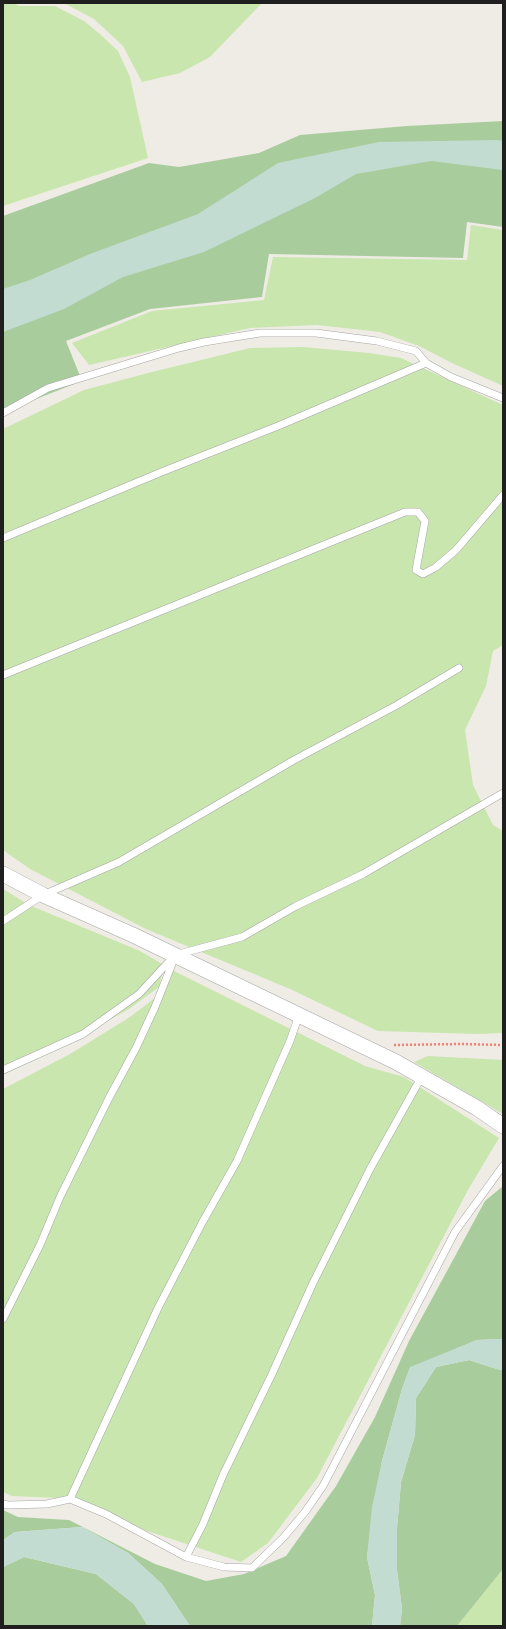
<!DOCTYPE html>
<style>
body{margin:0}
#map{position:relative;width:506px;height:1629px;overflow:hidden;background:#efece5;font-family:"Exo 2",sans-serif}
canvas{display:block}
.frame{position:absolute;inset:0;border:4px solid #1f1f1f;pointer-events:none}
</style>
<div id="map">
<canvas width="506" height="1629"></canvas>
<div class="frame"></div>
</div>
<script>
const g = document.querySelector('canvas').getContext('2d');
g.lineJoin = 'round';
function paint(path, color) { g.fillStyle = color; g.fill(path, 'evenodd'); }
const shape = rows => new Path2D(rows.map(r => 'M' + r).join(''));
function trace(path, color, width, dash) { g.strokeStyle = color; g.lineWidth = width; g.lineCap = dash ? 'butt' : 'round'; g.setLineDash(dash || []); g.stroke(path); }
paint(shape([
 [3,3,14,3,19,6,55,6,84,21,101,35,118,51,130,77,148,158,3,206],
 [64,3,262,3,210,57,180,73,142,82,123,46,94,19],
 [471,225,503,230,503,386,454,364,419,346,380,332,317,325,250,328,89,365,72,343,152,311,264,300,273,257,467,260],
 [303,347,369,353,401,358,503,405,503,645,493,651,486,686,465,730,473,785,493,825,503,831,503,1033,477,1034,378,1031,290,989,146,929,30,869,3,850,3,429,84,390,148,373,250,348],
 [3,889,29,905,140,951,164,965,159,987,129,1009,65,1044,3,1075],
 [172,970,365,1066,404,1077,499,1138,468,1190,317,1478,268,1543,241,1562,105,1517,58,1498,12,1496,3,1492,3,1089,70,1054,130,1017,160,994],
 [428,1056,503,1060,503,1114,414,1062],
 [503,1569,503,1626,457,1626]
]), '#c9e6ae');
paint(shape([
 [503,121,503,227,467,222,463,258,269,254,262,297,150,309,66,341,82,381,3,412,3,216,149,163,179,167,259,153,300,135,407,126],
 [503,1186,503,1339,477,1340,410,1368,402,1389,382,1461,367,1557,375,1595,372,1626,190,1626,162,1584,128,1553,82,1527,15,1532,3,1540,3,1510,18,1517,69,1520,155,1564,206,1581,244,1574,286,1556,336,1486,375,1417,409,1341,485,1201],
 [469,1360,500,1370,503,1370,503,1569,457,1626,400,1626,402,1609,397,1570,397,1528,401,1482,415,1435,416,1398,436,1367],
 [24,1557,96,1574,134,1604,148,1626,3,1626,3,1567]
]), '#a9cc9d');
paint(shape([
 [497,140,503,141,503,170,431,161,356,174,315,198,204,252,123,277,64,309,3,332,3,289,30,280,90,254,198,214,278,163,379,142],
 [503,1339,503,1370,500,1370,469,1360,436,1367,416,1398,415,1435,401,1482,397,1528,397,1570,402,1609,400,1626,372,1626,375,1595,367,1557,372,1507,382,1461,402,1389,410,1367,477,1340],
 [82,1527,128,1553,162,1584,190,1626,148,1626,134,1604,96,1574,24,1557,3,1567,3,1540,15,1532]
]), '#c3dcd1');
const service = shape([
 [3,413,48,388,179,348,204,342,260,333,316,333,377,341,416,351,426,363,451,377,503,398],
 [3,538,164,471,278,426,426,363],
 [3,675,405,512,418,512,425,521,416,570,423,574,436,567,456,550,503,495],
 [3,921,43,895,119,862,294,760,397,705,459,668],
 [3,1070,83,1034,139,994,175,955,242,937,296,906,363,874,503,793],
 [3,1319,40,1245,60,1197,109,1098,136,1048,155,1007,174,959],
 [70,1499,158,1308,202,1223,237,1161,290,1041,299,1015],
 [3,1504,8,1505,47,1504,70,1499,106,1514,186,1557,224,1567,252,1568,283,1538,305,1512,323,1486,455,1232,503,1166],
 [186,1557,203,1524,223,1475,272,1374,313,1283,370,1169,422,1076]
]);
const minor = shape([
 [3,874,43,895,133,935,396,1062,477,1108,503,1126]
]);
trace(service, '#a6a6a6', 8);
trace(minor, '#a6a6a6', 16);
trace(shape([
 [394,1045,461,1044,503,1045]
]), '#f18374', 2.5, [2, 2]);
trace(service, '#fff', 7);
trace(minor, '#fff', 15);
</script>
